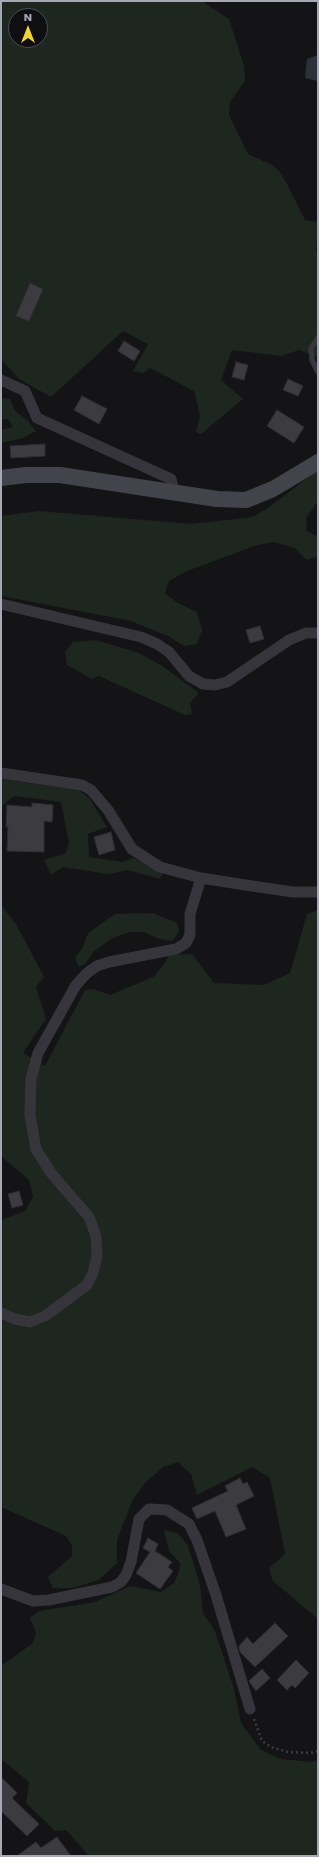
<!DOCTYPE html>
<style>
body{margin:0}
#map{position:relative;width:319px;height:1857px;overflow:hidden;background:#141416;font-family:Poppins,sans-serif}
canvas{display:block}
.frame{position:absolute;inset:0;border:2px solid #a6a8b6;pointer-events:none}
.north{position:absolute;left:8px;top:8px;width:40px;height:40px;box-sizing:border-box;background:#0f0f11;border:1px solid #4b4c53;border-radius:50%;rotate:0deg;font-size:11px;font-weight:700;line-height:16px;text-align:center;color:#a6a8b6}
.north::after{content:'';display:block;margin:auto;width:14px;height:18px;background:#efd333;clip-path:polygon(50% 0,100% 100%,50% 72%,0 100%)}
</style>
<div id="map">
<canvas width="319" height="1857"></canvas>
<div class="frame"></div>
<div class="north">N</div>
</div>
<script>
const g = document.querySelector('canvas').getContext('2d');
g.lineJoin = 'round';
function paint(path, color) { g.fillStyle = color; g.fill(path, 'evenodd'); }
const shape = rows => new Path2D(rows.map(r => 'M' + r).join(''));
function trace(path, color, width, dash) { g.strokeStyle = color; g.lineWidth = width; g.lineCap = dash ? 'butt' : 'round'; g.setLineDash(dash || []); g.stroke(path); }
paint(shape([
 [1,1,202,1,229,19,244,66,245,81,230,102,229,115,248,154,272,165,279,171,287,184,305,220,318,222,316,252,318,255,318,357,299,350,281,356,232,350,221,380,243,399,201,434,196,432,200,415,194,391,150,368,143,373,133,371,148,344,123,331,51,397,19,379,2,360],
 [16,16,40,16,40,40,16,40],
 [1,398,10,399,15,411,27,420,36,431,23,438,1,443,1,430,13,427,8,419,1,420],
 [318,470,318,501,306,518,307,531,318,537,318,556,307,560,295,548,274,542,257,545,187,571,169,581,165,593,176,602,197,612,202,630,197,644,184,646,170,637,131,621,1,596,1,516,38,511,192,524,252,517,268,508],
 [96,640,139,653,161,665,199,693,190,703,192,714,185,715,99,676,92,679,67,665,65,652,73,642],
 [1,779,79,790,89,798,107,827,88,834,89,857,123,862,133,858,163,873,160,879,128,870,108,874,63,867,51,875,44,860,66,853,69,843,61,802,14,796,1,807],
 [1,905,16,924,44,977,36,987,46,1019,23,1053,45,1066,85,990,93,989,110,995,155,976,170,955,192,954,214,983,264,985,290,973,307,914,318,910,318,1619,273,1581,269,1568,285,1554,270,1478,252,1467,197,1495,191,1474,178,1462,163,1467,145,1483,133,1499,117,1540,117,1563,99,1580,72,1588,53,1588,48,1577,72,1556,72,1546,66,1536,1,1507,1,1220,25,1211,33,1197,29,1180,1,1156],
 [153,913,177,923,179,931,173,941,159,939,144,932,129,932,111,939,93,952,86,963,79,967,75,958,82,949,88,933,115,914],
 [164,1530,178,1533,188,1546,200,1585,203,1613,215,1631,234,1689,241,1723,261,1750,281,1759,312,1762,318,1760,318,1856,89,1856,66,1830,55,1831,26,1803,29,1782,1,1759,1,1666,33,1643,36,1633,30,1618,39,1611,95,1602,130,1586,161,1592,174,1583,179,1572,180,1563,169,1551]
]), '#1e2620');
paint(shape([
 [318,55,318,81,305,78,307,59]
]), '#2b303a');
const building = shape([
 [30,283,43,289,29,321,16,316,30,283],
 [124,341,140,351,134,361,118,351,124,341],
 [236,362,248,365,244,380,232,377,236,362],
 [288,379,303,386,298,396,283,390,288,379],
 [82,396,107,409,99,424,74,410,82,396],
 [277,410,304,427,294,443,267,426,277,410],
 [45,444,45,456,11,458,10,446,45,444],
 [260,626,264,639,250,643,246,630,260,626],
 [32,803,53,805,52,822,44,821,44,852,7,851,8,827,6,827,7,805,32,807,32,803],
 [111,832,115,850,99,855,94,837,111,832],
 [19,1191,23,1205,12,1208,8,1194,19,1191],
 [240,1478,243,1484,247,1482,254,1496,236,1505,246,1529,226,1537,215,1511,197,1519,192,1508,228,1491,225,1486,240,1478],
 [148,1538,158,1544,155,1551,172,1562,168,1567,173,1571,160,1589,136,1573,150,1552,143,1548,148,1538],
 [275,1623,288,1636,255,1667,240,1652,239,1646,247,1637,253,1644,275,1623],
 [296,1660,309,1673,295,1688,292,1685,287,1690,277,1680,296,1660],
 [262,1669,270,1678,256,1691,249,1681,262,1669],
 [1,1777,17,1793,12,1798,39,1824,27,1836,1,1811,1,1777],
 [57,1837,71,1856,17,1856,36,1842,41,1848,57,1837]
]);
paint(building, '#3c3c40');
trace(building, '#2f2e32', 1);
trace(shape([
 [254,1719,262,1741,271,1747,288,1752,310,1753,318,1751]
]), '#3b3c42', 2.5, [2, 3]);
trace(shape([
 [318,338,311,348,312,360,318,372]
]), '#35353b', 5.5);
trace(shape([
 [1,380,25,391,37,418,171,479,174,492],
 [1,604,141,637,157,644,169,652,189,676,203,684,215,685,227,682,289,640,306,633,318,633],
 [1,773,82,785,91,790,108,810,132,849,160,867,201,878,252,886,293,892,318,892],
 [1,1313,15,1319,30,1322,45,1316,87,1285,93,1273,97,1256,96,1236,89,1217,51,1173,36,1149,30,1115,31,1079,38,1053,76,985,87,973,97,966,109,962,176,949,186,943,190,935,190,914,201,878],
 [1,1589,33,1601,49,1600,112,1587,121,1582,126,1575,131,1562,139,1519,149,1509,167,1510,189,1524,197,1540,216,1595,250,1709]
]), '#35353b', 11);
trace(shape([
 [1,478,26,475,60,475,217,499,246,500,273,489,318,462]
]), '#43444b', 16);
</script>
